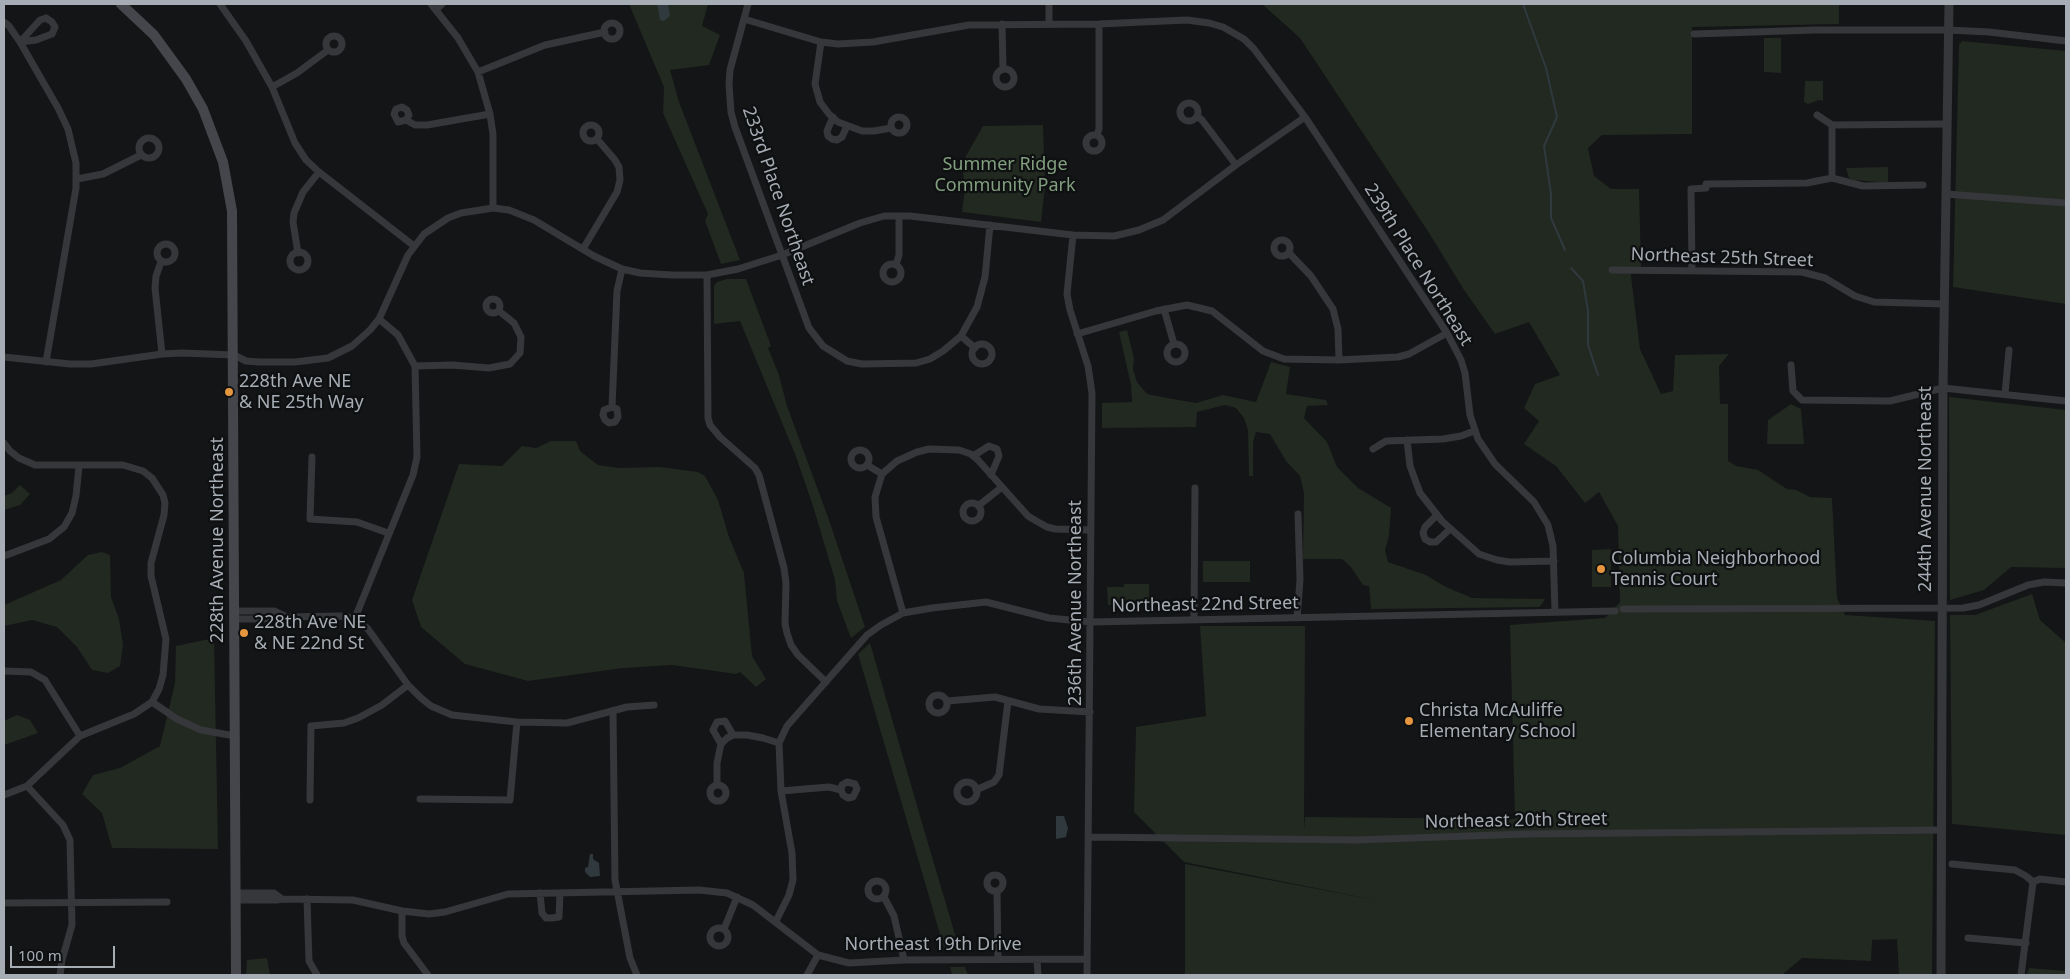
<!DOCTYPE html>
<style>
body{margin:0}
#map{position:relative;width:2070px;height:979px;overflow:hidden;background:#141516;font-family:"Noto Sans",sans-serif}
canvas{display:block}
.frame{position:absolute;inset:0;border:5px solid #a7adb5;pointer-events:none}
.scale{position:absolute;left:10px;top:946px;width:105px;height:22px;box-sizing:border-box;border:2px solid #a7adb5;border-top:0;padding-left:6px;font-size:15px;line-height:18px;white-space:nowrap;color:#a7adb5;-webkit-text-stroke:4px #0f1011;paint-order:stroke}
</style>
<div id="map">
<canvas width="2070" height="979"></canvas>
<div class="frame"></div>
<div class="scale">100 m</div>
</div>
<script>
const g = document.querySelector('canvas').getContext('2d');
g.lineJoin = 'round';
function paint(path, color) { g.fillStyle = color; g.fill(path, 'evenodd'); }
const shape = rows => new Path2D(rows.map(r => 'M' + r).join(''));
function trace(path, color, width, dash) { g.strokeStyle = color; g.lineWidth = width; g.lineCap = dash ? 'butt' : 'round'; g.setLineDash(dash || []); g.stroke(path); }
function write(font, color, halo, rows, align = 'center') {
  g.font = font + ' "Noto Sans",sans-serif'; g.lineWidth = 4.5; g.setLineDash([]); g.textBaseline = 'middle'; g.strokeStyle = halo; g.fillStyle = color; for (const [text, x, y, turn = 0] of rows) {
    g.save(); g.translate(x, y); g.rotate((+turn || 0) * Math.PI / 180); g.textAlign = isNaN(turn) ? turn : align; if (halo) g.strokeText(text, 0, 0); g.fillText(text, 0, 0); g.restore();
  }
}
paint(shape([
 [629,4,708,4,702,26,720,35,709,65,670,70,679,102,740,260,721,264,705,221,708,214,663,113,664,87],
 [1262,4,1839,4,1839,24,1692,27,1692,134,1602,135,1588,148,1594,176,1611,189,1639,189,1641,267,1630,268,1640,349,1661,394,1673,391,1675,355,1729,354,1719,366,1720,404,1728,404,1728,461,1736,466,1758,470,1787,489,1796,490,1810,497,1832,498,1837,598,1845,615,1935,621,1932,975,1899,975,1897,939,1872,940,1871,961,1802,958,1782,975,1185,975,1185,864,1381,901,1184,862,1134,812,1136,727,1206,716,1200,626,1305,626,1304,829,1305,817,1515,819,1510,625,1605,618,1620,602,1618,526,1599,492,1585,503,1556,466,1524,444,1539,421,1524,408,1535,384,1560,375,1529,322,1495,334,1464,290,1429,233,1300,38],
 [1764,38,1781,38,1781,73,1764,72],
 [1962,41,2066,51,2066,304,1953,287,1959,45],
 [1805,81,1823,81,1823,101,1819,100,1808,104,1804,102],
 [1043,125,1045,186,1041,222,962,212,965,188,962,163,983,126],
 [1888,167,1888,183,1854,180,1849,178,1846,168],
 [727,279,746,279,771,346,768,348,779,375,787,406,828,517,865,627,851,638,837,601,835,580,813,506,795,454,740,321,714,324,714,286,717,282],
 [1127,330,1134,358,1133,369,1137,382,1147,394,1167,398,1196,403,1223,395,1256,402,1271,362,1290,367,1286,394,1326,400,1328,405,1307,406,1304,418,1327,442,1337,467,1358,488,1391,508,1389,536,1385,550,1388,562,1426,575,1444,586,1472,598,1545,599,1542,604,1539,607,1371,609,1369,586,1363,585,1351,567,1342,559,1303,559,1304,493,1300,476,1286,461,1270,434,1256,432,1253,442,1253,476,1249,476,1248,430,1244,418,1236,408,1225,405,1197,412,1196,427,1102,428,1102,403,1132,402,1131,385,1119,332],
 [1949,397,2066,410,2066,568,2011,567,1984,590,1950,600],
 [1791,404,1801,409,1804,444,1767,444,1768,420],
 [551,441,576,441,580,451,598,465,619,468,660,467,698,472,705,476,718,500,729,537,744,573,752,656,766,679,756,687,740,672,736,674,672,665,623,668,528,681,465,664,421,627,412,600,459,464,502,466,522,446,536,448],
 [20,485,30,494,20,505,4,510,4,496,12,493],
 [1611,549,1611,587,1592,587,1592,550],
 [102,552,110,555,111,597,119,619,123,645,120,666,108,673,92,670,77,647,57,627,32,620,4,626,4,605,61,580,88,555],
 [1203,561,1250,561,1250,582,1203,582],
 [1124,584,1149,584,1149,605,1108,605,1107,587,1124,587],
 [2032,594,2040,620,2066,643,2066,835,1952,824,1950,615,1975,615],
 [214,638,218,849,112,848,102,813,82,794,93,775,120,768,160,746,175,683,176,646],
 [870,643,927,840,960,951,945,951,858,654],
 [17,715,30,720,38,733,4,745,4,721],
 [267,958,270,975,246,975,247,960],
 [950,967,965,967,968,975,952,975],
 [2029,968,2066,971,2066,975,2027,975]
]), '#212921');
paint(shape([
 [657,4,668,4,670,16,664,21,660,20],
 [1056,816,1064,816,1068,828,1066,837,1056,839],
 [590,854,593,854,593,859,599,863,600,876,590,877,585,872,585,868,588,867]
]), '#2f393e');
trace(shape([
 [1523,4,1546,68,1557,117,1544,146,1551,194,1551,218,1565,250],
 [1571,268,1583,281,1588,311,1588,345,1598,375]
]), '#2f393e', 2);
trace(shape([
 [220,4,246,41,272,87,295,143,306,160,319,172,414,246],
 [431,4,458,38,478,72,490,114,493,134,493,208],
 [748,4,730,70,729,85,731,112,735,127,809,328,823,346,847,361,862,364,916,363,930,359,943,351,961,336,977,307,985,277,990,225],
 [437,9,442,4],
 [46,18,52,22,55,27,52,34,36,40,20,42,40,20,46,18],
 [744,19,821,42,838,44,873,42,969,25,1099,24,1187,20,1209,23,1223,27,1244,39,1254,49,1305,117,1447,333,1461,360,1465,373,1470,415,1478,439,1495,464,1534,502,1548,525,1553,546,1555,612],
 [4,22,9,26,20,42,58,108,68,129,76,163,76,188,46,362],
 [1049,23,1049,4],
 '604 31a8 8 0 1 1 16 0a8 8 0 1 1-16 0Z',
 [1002,24,1003,69],
 [1694,34,1814,30,1948,30,1989,32,2066,41],
 '326 44a8 8 0 1 1 16 0a8 8 0 1 1-16 0Z',
 [821,42,815,84,820,102,829,114,838,122,862,131,874,131,891,128],
 '996 78a9 9 0 1 1 18 0a9 9 0 1 1-18 0Z',
 [478,72,545,45,605,32],
 [272,87,297,73,328,50],
 '1180 112a9 9 0 1 1 18 0a9 9 0 1 1-18 0Z',
 [1817,115,1832,125,1946,124],
 [1197,116,1202,120,1236,165],
 '891 125a8 8 0 1 1 16 0a8 8 0 1 1-16 0Z',
 [833,117,827,131,828,136,832,139,837,140,842,137,847,126],
 [406,120,409,115,407,110,402,107,396,109,394,114,398,122,406,120,415,125,427,125,490,114],
 '583 133a8 8 0 1 1 16 0a8 8 0 1 1-16 0Z',
 '1086 143a8 8 0 1 1 16 0a8 8 0 1 1-16 0Z',
 [1097,135,1099,129,1099,24],
 '139 148a10 10 0 1 1 20 0a10 10 0 1 1-20 0Z',
 [1832,178,1832,125],
 [77,179,103,174,141,155],
 [1946,194,2066,203],
 [1073,235,1067,294,1070,310,1088,366,1092,393,1087,975],
 '1274 248a8 8 0 1 1 16 0a8 8 0 1 1-16 0Z',
 '157 253a9 9 0 1 1 18 0a9 9 0 1 1-18 0Z',
 [583,249,617,192,620,180,619,167,615,160,597,139],
 '290 261a9 9 0 1 1 18 0a9 9 0 1 1-18 0Z',
 [298,253,293,222,294,213,303,192,319,172],
 [1289,253,1311,276,1333,309,1338,329,1339,360],
 [161,262,156,276,155,288,162,354],
 '883 273a9 9 0 1 1 18 0a9 9 0 1 1-18 0Z',
 [896,265,899,255,899,216],
 [1612,270,1802,272,1825,278,1855,296,1874,302,1944,304],
 [1692,271,1691,189,1706,188,1706,184,1807,183,1832,178,1863,186,1923,185],
 [707,275,708,418,710,425,720,437,755,468,759,475,784,568,786,583,785,624,787,633,791,645,798,655,826,682],
 '486 306a7 7 0 1 1 14 0a7 7 0 1 1-14 0Z',
 [1164,309,1174,344],
 [379,319,398,335,415,366,417,457,413,475,355,618,368,629,408,685,421,698,431,706,452,715,517,722,567,723,627,707,654,705],
 [1077,334,1156,311,1187,305,1212,311,1263,351,1284,359,1339,360,1398,357,1409,354,1447,333],
 [961,336,975,348],
 '1167 353a9 9 0 1 1 18 0a9 9 0 1 1-18 0Z',
 '972 354a10 10 0 1 1 20 0a10 10 0 1 1-20 0Z',
 [4,357,70,364,91,364,162,354,182,353,234,355,246,361,259,362,295,362,328,358,352,346,370,330,379,319,408,255,424,234,448,218,461,213,493,208,509,210,534,220,594,256,622,269,640,273,672,275,707,275,738,269,782,255,860,223,884,216,910,216,1073,235,1114,236,1139,230,1163,220,1236,165,1305,117],
 [1791,365,1793,391,1802,400,1890,401,1943,388,2066,401],
 [415,366,452,365,489,368,510,364,520,353,521,337,514,323,499,311],
 [2005,394,2009,350],
 [612,407,617,409,618,417,615,422,609,423,605,420,603,415,604,410,612,407,617,291,622,269],
 [1407,440,1410,466,1420,493,1442,521,1479,554,1497,560,1510,562,1554,561],
 [4,443,10,451,19,458,35,465,123,465,143,471,152,478,163,495,165,503,164,515,151,563,151,576,166,639,163,675,159,689,152,702,134,714,80,736,27,786,4,795],
 [1373,449,1386,441,1443,439,1461,436,1474,431],
 '851 459a9 9 0 1 1 18 0a9 9 0 1 1-18 0Z',
 [973,456,989,446,997,449,999,456,991,475],
 [312,457,310,519,357,522,388,533],
 [867,465,882,474,897,461,917,452,929,449,959,450,971,454,978,460,1028,516,1038,522,1047,527,1055,529,1091,530],
 [882,474,875,497,876,517,903,613],
 '963 512a9 9 0 1 1 18 0a9 9 0 1 1-18 0Z',
 [978,506,1002,487],
 [1437,515,1425,527,1423,533,1425,539,1430,542,1436,542,1450,529],
 [4,556,49,539,64,527,72,513,76,496,79,466],
 [1623,609,1963,608,1979,605,2028,585,2044,582,2066,583],
 [234,611,274,611,287,617,278,619,234,619],
 [287,617,340,616,355,618],
 [1297,618,1300,580,1298,514],
 [1194,620,1195,488],
 [4,671,31,672,45,680,80,736],
 '929 704a9 9 0 1 1 18 0a9 9 0 1 1-18 0Z',
 [947,701,995,697,1039,709,1090,712],
 [152,702,177,719,201,730,235,736],
 [613,711,615,880,630,958,637,975],
 [721,744,713,730,717,722,725,721,733,735],
 '957 792a10 10 0 1 1 20 0a10 10 0 1 1-20 0Z',
 '710 793a8 8 0 1 1 16 0a8 8 0 1 1-16 0Z',
 [717,785,717,763,721,744,727,738,733,735,747,735,763,738,779,743],
 [27,786,63,825,70,840,72,925,62,960,60,975],
 [976,790,994,782,999,775,1008,701],
 [781,791,829,787,841,790,843,795,848,798,853,797,857,789,855,784,847,782,842,785,841,790],
 [420,799,510,800,517,722],
 [310,800,311,726,344,723,358,718,382,705,408,685],
 [1089,837,1355,840,1526,834,1942,830],
 [1952,864,2015,870,2026,876,2033,882,2040,879,2066,882],
 '987 883a8 8 0 1 1 16 0a8 8 0 1 1-16 0Z',
 '868 890a9 9 0 1 1 18 0a9 9 0 1 1-18 0Z',
 [997,891,998,959],
 [237,893,274,893,282,899,277,900,237,900],
 [540,893,542,913,546,918,552,918,559,917,560,893],
 [884,897,894,916,904,960],
 [282,899,353,900,402,911,429,914,445,912,508,894,699,890,727,893,753,905,818,955,849,963,904,960,1087,959],
 [307,899,309,961,317,975],
 [4,903,167,902],
 [402,911,402,936,404,943,428,975],
 [776,921,789,895,793,880,792,853,781,791,779,743,787,726,867,635,881,625,903,613,932,608,986,602,1049,618,1091,622,1615,611],
 '710 937a9 9 0 1 1 18 0a9 9 0 1 1-18 0Z',
 [724,929,737,897],
 [1968,938,2026,943],
 [1037,960,1038,975],
 [807,975,818,955],
 [2021,975,2033,882]
]), '#36373b', 7);
trace(shape([
 [1941,975,1943,388,1949,4]
]), '#36373b', 9);
trace(shape([
 [121,4,154,35,186,79,203,109,223,162,232,211,236,975]
]), '#44464b', 10);
for (const [x, y, r, color] of [
 [229,392,5,"#e5963e"],
 [1601,569,5,"#e5963e"],
 [244,633,5,"#e5963e"],
 [1409,721,5,"#e5963e"]
]) { const dot = new Path2D(); dot.arc(x, y, r, 0, 2 * Math.PI); g.fillStyle = color; g.fill(dot); trace(dot, '#0f1011', 2); }
write('18px', '#829f7f', '#0f1011', [
 ["Summer Ridge",1005,165],
 ["Community Park",1005,186]
]);
write('18px', '#a7adb5', '#0f1011', [
 ["233rd Place Northeast",778,196,71],
 ["Northeast 25th Street",1722,258,2],
 ["239th Place Northeast",1418,265,58],
 ["244th Avenue Northeast",1926,489,-90],
 ["228th Avenue Northeast",218,540,-90],
 ["236th Avenue Northeast",1076,603,-90],
 ["Northeast 22nd Street",1205,605,-1],
 ["Northeast 20th Street",1516,821,-1],
 ["Northeast 19th Drive",933,945]
]);
write('18px', '#a7adb5', '#0f1011', [
 ["228th Ave NE",239,382],
 ["& NE 25th Way",239,403],
 ["Columbia Neighborhood",1611,559],
 ["Tennis Court",1611,580],
 ["228th Ave NE",254,623],
 ["& NE 22nd St",254,644],
 ["Christa McAuliffe",1419,711],
 ["Elementary School",1419,732]
], 'left');
</script>
